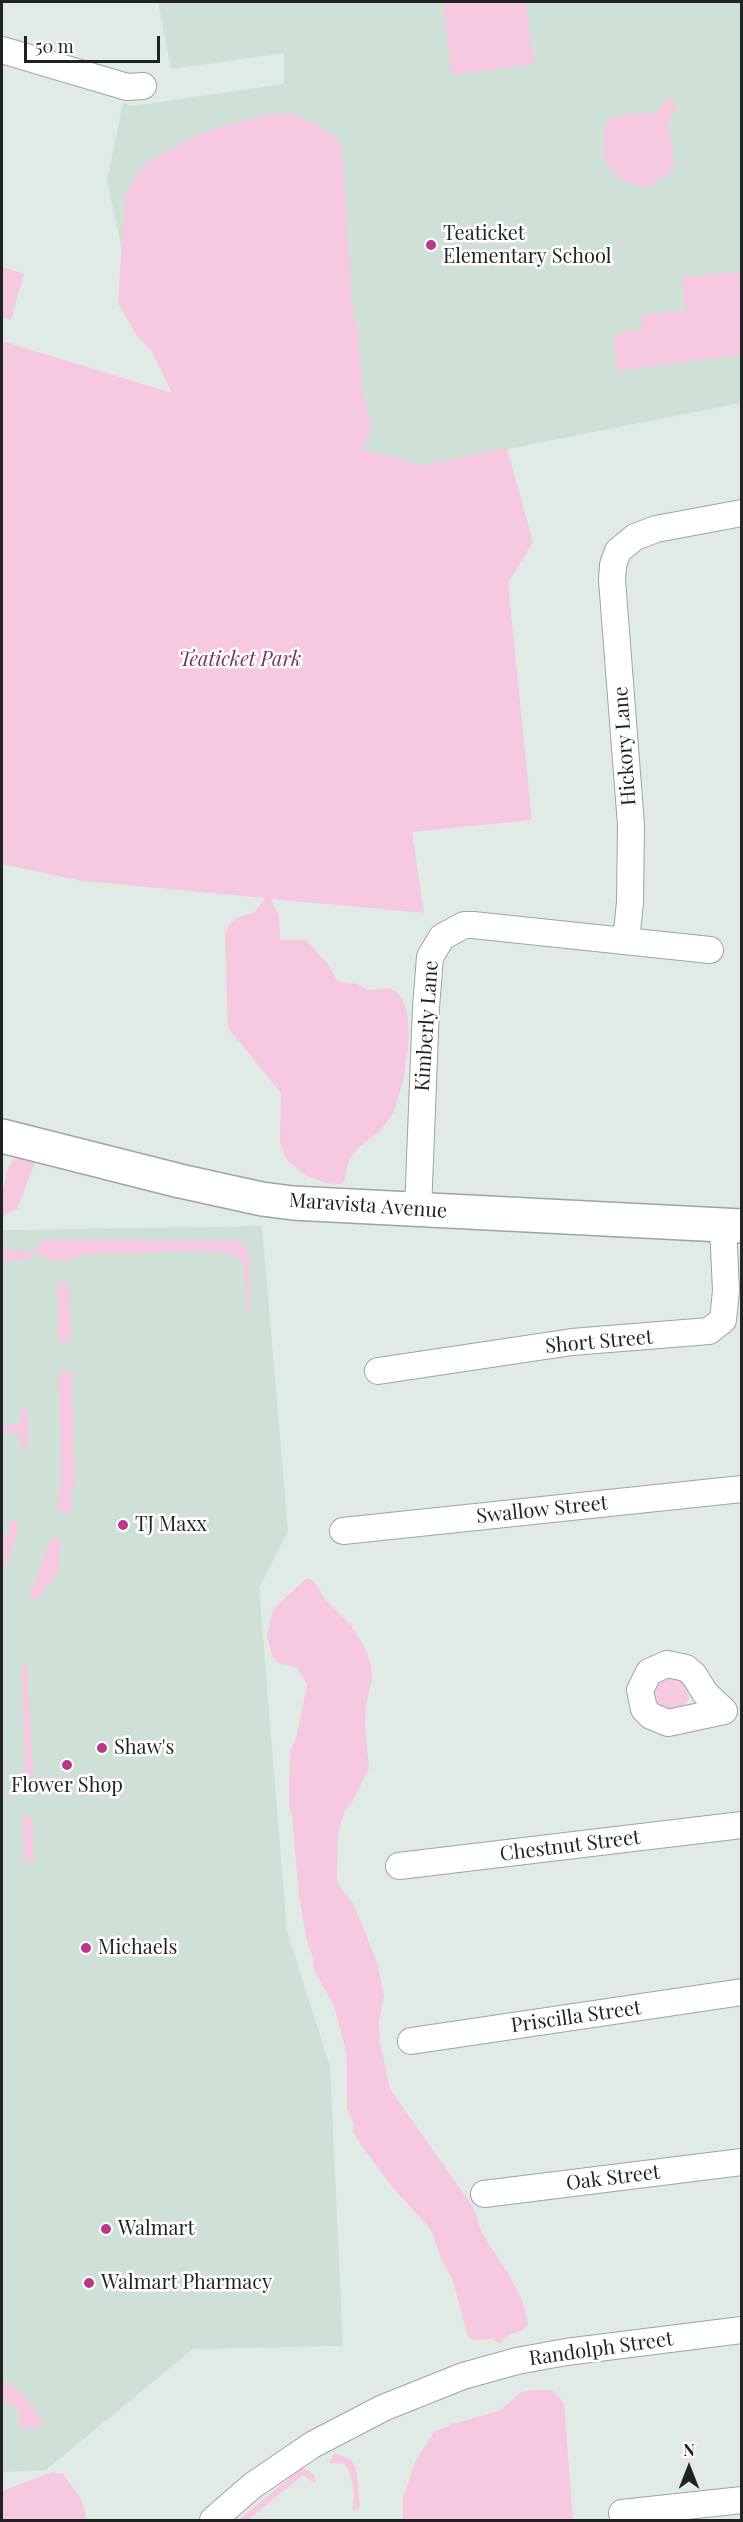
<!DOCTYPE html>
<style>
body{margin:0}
#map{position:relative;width:743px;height:2522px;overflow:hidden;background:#e1ebe6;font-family:"Playfair Display",serif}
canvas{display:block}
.frame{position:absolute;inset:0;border:3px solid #1f2321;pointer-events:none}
.north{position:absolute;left:659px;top:2438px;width:60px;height:60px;-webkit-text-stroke:4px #fff;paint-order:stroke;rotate:0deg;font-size:16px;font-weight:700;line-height:24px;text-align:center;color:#1f2321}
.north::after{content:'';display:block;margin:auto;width:21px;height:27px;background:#1f2321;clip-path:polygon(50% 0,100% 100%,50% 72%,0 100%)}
.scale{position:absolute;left:24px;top:36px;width:136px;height:27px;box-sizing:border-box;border:3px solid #1f2321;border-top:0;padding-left:8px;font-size:18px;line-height:21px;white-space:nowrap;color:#1f2321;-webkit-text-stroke:4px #fff;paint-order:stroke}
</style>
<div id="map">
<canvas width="743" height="2522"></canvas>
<div class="frame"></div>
<div class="north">N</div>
<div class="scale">50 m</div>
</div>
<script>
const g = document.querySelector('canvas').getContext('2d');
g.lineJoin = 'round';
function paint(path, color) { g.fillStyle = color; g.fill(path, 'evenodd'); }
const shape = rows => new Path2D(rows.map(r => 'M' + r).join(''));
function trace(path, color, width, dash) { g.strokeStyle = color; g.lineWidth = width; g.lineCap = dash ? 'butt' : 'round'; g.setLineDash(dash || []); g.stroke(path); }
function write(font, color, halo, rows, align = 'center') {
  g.font = font + ' "Playfair Display",serif'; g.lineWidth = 5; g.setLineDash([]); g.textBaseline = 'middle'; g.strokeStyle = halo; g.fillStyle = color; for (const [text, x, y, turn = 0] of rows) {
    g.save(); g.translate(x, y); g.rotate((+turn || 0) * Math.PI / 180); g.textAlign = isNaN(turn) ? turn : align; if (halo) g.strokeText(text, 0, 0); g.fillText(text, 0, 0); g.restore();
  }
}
paint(shape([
 [158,2,741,2,741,403,421,466,298,432,135,310,107,181,123,103,133,106,284,84,284,53,171,69],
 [262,1226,288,1531,259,1588,287,1931,330,2066,343,2346,193,2349,46,2470,2,2472,2,1230]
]), '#cfe1d7');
paint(shape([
 [450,2,525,2,534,64,452,75,443,3],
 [668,97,678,105,668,120,674,163,672,169,652,186,643,187,621,179,612,172,606,161,603,146,605,127,612,117,657,112],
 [275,113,296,115,320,126,336,138,342,149,352,303,358,333,362,388,371,423,369,438,360,448,421,465,507,448,533,542,508,583,532,820,412,832,424,913,271,899,279,915,280,940,307,940,329,966,338,982,358,984,367,990,389,988,397,992,402,998,407,1012,409,1037,404,1077,394,1112,381,1130,358,1148,350,1158,346,1171,345,1181,341,1184,325,1183,303,1174,285,1158,280,1142,281,1093,228,1028,225,934,228,926,236,918,255,912,265,898,82,881,2,864,2,341,172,393,151,350,137,336,118,303,125,196,139,171,156,157,198,135,224,126],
 [2,267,24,274,11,320,2,318],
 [741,271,741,355,617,371,614,334,643,329,641,315,685,311,682,278],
 [20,1153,38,1154,17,1210,12,1210,2,1218,2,1193,8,1168,15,1157],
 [40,1240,240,1241,248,1247,251,1313,248,1313,243,1261,237,1260,236,1255,209,1251,87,1254,68,1260,48,1260,44,1254,30,1254,27,1260,2,1261,2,1246,7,1249,31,1252,39,1247],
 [57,1283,69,1283,71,1341,61,1342,58,1338],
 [72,1371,75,1488,71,1488,72,1513,65,1513,57,1511,61,1482,59,1375,60,1372],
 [22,1409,27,1410,28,1413,28,1445,24,1448,20,1446,19,1433,2,1433,2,1425,20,1424,20,1411],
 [12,1521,17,1521,19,1527,7,1564,3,1567,2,1534,9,1534,9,1523],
 [52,1537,61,1539,59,1570,39,1598,30,1601,30,1594],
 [307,1578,314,1581,326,1600,350,1624,365,1648,371,1665,372,1679,366,1705,365,1725,369,1769,352,1802,345,1810,338,1834,337,1880,341,1889,353,1903,377,1962,384,1996,379,2022,380,2042,390,2089,473,2207,482,2233,509,2275,523,2302,528,2324,523,2330,511,2334,500,2343,492,2339,471,2340,467,2333,453,2281,442,2261,431,2230,390,2184,366,2152,353,2132,354,2125,347,2108,347,2061,345,2047,334,2006,314,1970,313,1958,307,1941,299,1897,292,1817,289,1805,290,1751,296,1738,307,1685,297,1667,278,1663,272,1656,267,1636,272,1613,276,1606],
 [27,1662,31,1732,34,1786,25,1783,22,1666],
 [674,1673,688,1686,689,1699,686,1705,676,1712,657,1709,651,1685],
 [22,1817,32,1817,34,1857,32,1861,25,1861],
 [2,2378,22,2393,44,2422,36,2428,19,2427,20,2410,2,2400],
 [533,2390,552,2390,564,2403,573,2520,403,2520,403,2498,415,2462,434,2432,452,2424,499,2411,521,2392],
 [334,2453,350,2459,356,2467,360,2506,358,2509,353,2510,354,2492,349,2471,344,2464,329,2463],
 [302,2468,310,2471,314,2475,316,2484,303,2475,248,2520,238,2520],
 [52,2472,63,2474,81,2499,86,2515,84,2520,2,2520,2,2491]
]), '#f7c9e1');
const minor = shape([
 [2,50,127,87,143,86],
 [626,941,630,902,631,825,612,580,613,565,618,551,635,537,656,529,742,513],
 [418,1210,426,1007,430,957,442,937,464,925,473,925,710,950],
 [378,1371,572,1342,709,1331,723,1320,726,1291,723,1225],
 [343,1531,742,1489],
 [667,1664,686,1668,694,1675,705,1693,724,1711,668,1723,651,1716,644,1709,640,1690,649,1672,667,1664],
 [399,1866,742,1825],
 [411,2041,742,1992],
 [484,2194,742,2162],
 [622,2513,742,2500],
 [213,2520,252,2486,312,2445,383,2408,463,2376,517,2361,566,2352,742,2330]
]);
const major = shape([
 [2,1136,180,1181,262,1199,293,1203,742,1226]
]);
trace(minor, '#9ca6a0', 28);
trace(major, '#9ca6a0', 36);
trace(minor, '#fff', 26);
trace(major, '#fff', 33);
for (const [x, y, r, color] of [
 [431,245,6,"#b73a89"],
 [123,1525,6,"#b73a89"],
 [102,1748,6,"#b73a89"],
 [67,1765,6,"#b73a89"],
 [86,1948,6,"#b73a89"],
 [106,2229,6,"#b73a89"],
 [89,2283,6,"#b73a89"]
]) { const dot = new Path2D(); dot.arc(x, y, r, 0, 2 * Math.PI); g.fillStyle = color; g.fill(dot); trace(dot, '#fff', 2); }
write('20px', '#1f2321', '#fff', [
 ["Teaticket",443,234],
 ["Elementary School",443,257],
 ["TJ Maxx",135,1525],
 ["Shaw's",114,1748],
 ["Flower Shop",67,1786,"center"],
 ["Michaels",98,1948],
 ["Walmart",118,2229],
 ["Walmart Pharmacy",101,2283]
], 'left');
write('italic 20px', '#7a345e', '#fff', [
 ["Teaticket Park",240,660]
]);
write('20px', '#1f2321', '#fff', [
 ["Hickory Lane",625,746,-94],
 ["Kimberly Lane",427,1026,-86],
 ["Maravista Avenue",368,1206,4],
 ["Short Street",599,1342,-5],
 ["Swallow Street",542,1510,-6],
 ["Chestnut Street",570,1846,-7],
 ["Priscilla Street",576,2017,-8],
 ["Oak Street",613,2178,-7],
 ["Randolph Street",601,2349,-8]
]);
</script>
